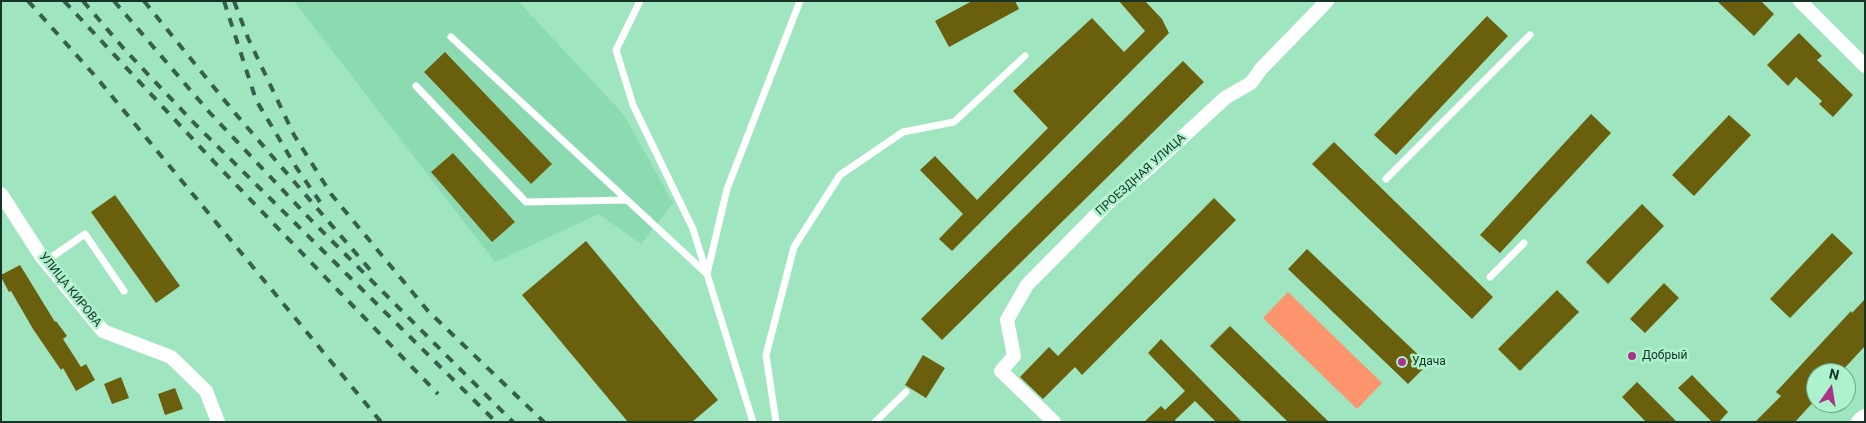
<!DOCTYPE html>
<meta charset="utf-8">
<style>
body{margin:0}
#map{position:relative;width:1866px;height:423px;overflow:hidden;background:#9ee5c0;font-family:Roboto,sans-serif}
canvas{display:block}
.frame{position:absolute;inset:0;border:2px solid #163325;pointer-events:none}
.north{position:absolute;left:1806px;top:363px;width:50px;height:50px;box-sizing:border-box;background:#abf2cd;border:1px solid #6fa68a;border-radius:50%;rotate:13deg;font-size:14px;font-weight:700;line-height:20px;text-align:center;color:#163325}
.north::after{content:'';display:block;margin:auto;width:18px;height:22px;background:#aa3287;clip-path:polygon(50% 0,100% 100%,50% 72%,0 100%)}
</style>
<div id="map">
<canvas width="1866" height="423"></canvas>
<div class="frame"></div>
<div class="north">N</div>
</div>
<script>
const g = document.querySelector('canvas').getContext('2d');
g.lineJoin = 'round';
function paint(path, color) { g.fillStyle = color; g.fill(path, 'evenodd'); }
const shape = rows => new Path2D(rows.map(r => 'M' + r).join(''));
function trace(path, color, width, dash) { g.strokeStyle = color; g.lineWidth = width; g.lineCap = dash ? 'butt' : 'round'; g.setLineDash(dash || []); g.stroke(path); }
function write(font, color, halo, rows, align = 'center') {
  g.font = font + ' Roboto,sans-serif'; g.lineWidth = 5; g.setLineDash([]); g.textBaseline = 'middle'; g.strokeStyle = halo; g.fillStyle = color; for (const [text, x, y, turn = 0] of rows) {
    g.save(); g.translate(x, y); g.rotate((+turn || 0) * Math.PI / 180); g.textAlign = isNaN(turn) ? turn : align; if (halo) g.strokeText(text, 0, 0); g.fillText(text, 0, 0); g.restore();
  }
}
paint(shape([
 [294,1,518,1,624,115,673,203,641,244,599,214,495,262]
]), '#8bdab2');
paint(shape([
 [1288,292,1382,383,1357,409,1263,318]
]), '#fc946d');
paint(shape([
 [972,1,1015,1,1019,9,949,47,935,21],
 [1119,1,1145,1,1162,19,1169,33,952,251,939,239,963,214,920,170,935,156,977,200,1048,128,1013,91,1092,18,1124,52,1145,31],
 [1717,1,1761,1,1774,14,1754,36],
 [1487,16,1508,36,1396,155,1374,135],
 [1799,33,1822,56,1817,60,1853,95,1833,117,1819,104,1822,101,1796,77,1788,86,1767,65],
 [445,52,552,164,531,184,424,72],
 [1183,61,1204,82,942,340,921,319],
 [1591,114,1611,133,1500,253,1480,235],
 [1729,115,1751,135,1694,196,1672,175],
 [1334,142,1493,297,1472,319,1312,164],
 [453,153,515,222,492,242,431,172],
 [115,195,180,286,156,303,91,212],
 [1214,198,1236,220,1082,375,1075,367,1043,399,1020,377,1049,347,1058,356],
 [1642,204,1664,226,1608,284,1586,262],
 [1832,233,1853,253,1790,318,1770,299],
 [586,241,718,400,692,422,628,422,522,295],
 [1307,249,1428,364,1408,384,1288,269],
 [20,265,55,322,56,321,67,336,63,339,81,367,86,364,95,380,76,391,63,368,61,370,33,329,11,291,9,292,1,277,1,275],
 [1664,283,1679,298,1645,333,1630,319],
 [1557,290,1579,312,1520,371,1498,349],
 [1865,299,1865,346,1840,373,1816,373,1816,399,1795,422,1755,422,1781,396,1776,392,1851,311,1852,313],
 [1230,326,1329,422,1288,422,1210,346],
 [1161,339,1242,422,1216,422,1195,401,1175,420,1176,422,1144,422,1161,406,1165,410,1185,391,1148,353],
 [923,355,945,368,926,398,905,385],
 [1692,375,1728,412,1719,422,1712,422,1678,388],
 [121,377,129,398,112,404,104,384],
 [1637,382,1677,422,1646,422,1622,397],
 [175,388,183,409,165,415,158,394]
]), '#6a5f0c');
trace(shape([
 [640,1,616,50,633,105,693,229,753,422],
 [451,37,707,274,727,189,800,1],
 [416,86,526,202,627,200],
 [1386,179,1530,35],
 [46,261,85,234,124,291],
 [1490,277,1524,243],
 [776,422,766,355,794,247,840,175,903,132,954,122,1025,56],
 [875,422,906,392]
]), '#fff', 7);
trace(shape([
 [1800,1,1865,66],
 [1,194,41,256,103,331,171,357,206,391,218,422],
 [1054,422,1001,371,1014,356,1007,320,1027,285,1108,203,1148,169,1225,98,1251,83,1261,69,1327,1]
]), '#fff', 14);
trace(shape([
 [1860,422,1865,418]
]), '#fff', 18);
trace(shape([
 [28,1,96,77,381,422],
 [64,1,217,165,438,394],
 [83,1,125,50,195,124,496,422],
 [114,1,210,113,312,221,513,422],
 [144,1,234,112,372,272],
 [224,1,256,100,296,167,320,202],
 [234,1,248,38,294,135,331,194,428,311,544,422]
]), '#375f4b', 4, [9, 9]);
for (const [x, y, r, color] of [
 [1632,356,5,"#aa3287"],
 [1402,362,5,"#aa3287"]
]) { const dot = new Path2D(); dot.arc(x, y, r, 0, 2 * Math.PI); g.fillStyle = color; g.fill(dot); trace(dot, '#abf2cd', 2); }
write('12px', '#163325', '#abf2cd', [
 ["ПРОЕЗДНАЯ УЛИЦА",1141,175,-42],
 ["УЛИЦА КИРОВА",70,290,51]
]);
write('12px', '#163325', '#abf2cd', [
 ["Добрый",1642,356],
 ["Удача",1412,362]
], 'left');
</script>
